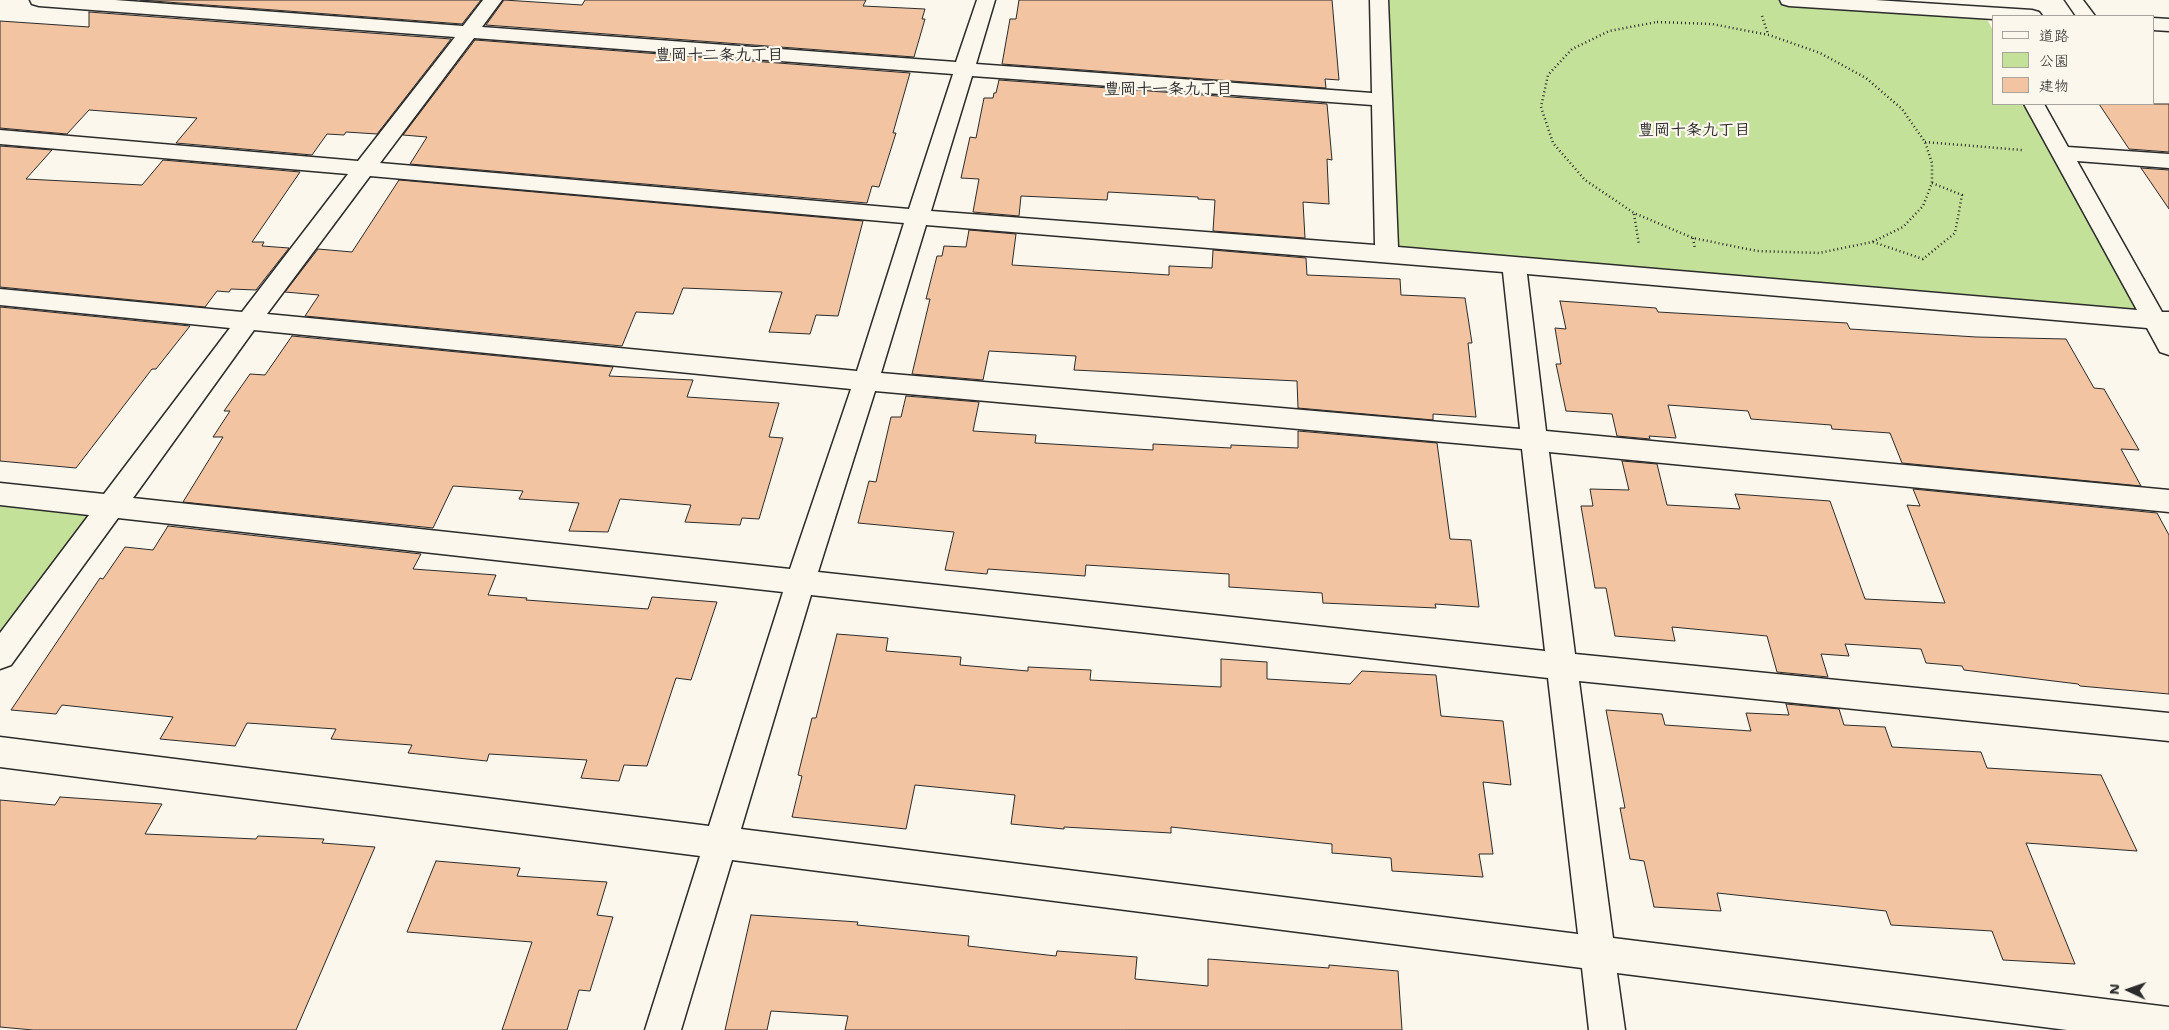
<!DOCTYPE html>
<meta charset="utf-8">
<style>
body{margin:0}
#map{position:relative;width:2169px;height:1030px;overflow:hidden;background:#fbf7ec;font-family:"Shantell Sans","Klee One",sans-serif}
canvas{display:block}
.legend{position:absolute;left:1992px;top:15px;width:162px;height:90px;box-sizing:border-box;background:#fbf7ec;border:1px solid #a8a59f;margin:0;padding:6px 9px;list-style:none;font-size:15px;color:#2b2b2b}
.legend li{display:flex;align-items:center;gap:10px;height:25px}
.legend b{width:25px;border:1px solid #a8a59f}
.north{position:absolute;left:2104px;top:965px;width:50px;height:50px;-webkit-text-stroke:4px #fbf7ec;paint-order:stroke;rotate:273deg;font-size:14px;font-weight:700;line-height:20px;text-align:center;color:#2b2b2b}
.north::after{content:'';display:block;margin:auto;width:18px;height:22px;background:#2b2b2b;clip-path:polygon(50% 0,100% 100%,50% 72%,0 100%)}
</style>
<div id="map">
<canvas width="2169" height="1030"></canvas>
<ul class="legend">
<li><b style="height:6px;background:#fbf7ec"></b>道路</li>
<li><b style="height:14px;background:#c4e199"></b>公園</li>
<li><b style="height:14px;background:#f2c4a1"></b>建物</li>
</ul>
<div class="north">N</div>
</div>
<script>
const g = document.querySelector('canvas').getContext('2d');
g.lineJoin = 'round';
function paint(path, color) { g.fillStyle = color; g.fill(path, 'evenodd'); }
const shape = rows => new Path2D(rows.map(r => 'M' + r).join(''));
function trace(path, color, width, dash) { g.strokeStyle = color; g.lineWidth = width; g.lineCap = dash ? 'butt' : 'round'; g.setLineDash(dash || []); g.stroke(path); }
function write(font, color, halo, rows, align = 'center') {
  g.font = font + ' "Shantell Sans","Klee One",sans-serif'; g.lineWidth = 4.5; g.setLineDash([]); g.textBaseline = 'middle'; g.strokeStyle = halo; g.fillStyle = color; for (const [text, x, y, turn = 0] of rows) {
    g.save(); g.translate(x, y); g.rotate((+turn || 0) * Math.PI / 180); g.textAlign = isNaN(turn) ? turn : align; if (halo) g.strokeText(text, 0, 0); g.fillText(text, 0, 0); g.restore();
  }
}
paint(shape([
 [1379,0,1788,0,1983,13,1993,30,1993,104,2034,104,2155,320,1387,254],
 [0,494,111,506,0,656]
]), '#c4e199');
const building = shape([
 [140,0,481,0,462,24,140,0],
 [504,0,582,5,585,0,866,0,863,6,925,9,922,19,925,19,914,57,486,25,504,0],
 [1019,0,1332,0,1339,80,1325,79,1326,88,1002,64,1010,19,1016,19,1019,0],
 [89,12,451,39,377,134,346,132,344,135,327,134,312,155,176,143,197,118,89,110,67,134,0,128,0,21,89,27,89,12],
 [475,40,910,73,893,133,896,133,879,187,872,186,867,203,410,164,427,137,403,135,475,40],
 [999,80,1327,104,1332,160,1327,159,1329,204,1303,202,1305,238,1213,231,1215,200,1198,199,1198,197,1108,192,1107,200,1021,196,1019,216,973,212,979,179,961,178,970,137,976,138,984,98,993,98,994,93,996,93,999,80],
 [2099,104,2169,104,2169,152,2129,149,2099,104],
 [0,146,52,150,26,179,142,185,163,160,300,172,252,242,264,242,262,246,289,248,256,290,231,289,229,292,217,291,205,307,0,287,0,146],
 [2141,168,2169,170,2169,209,2141,168],
 [399,180,863,221,838,316,816,315,810,334,769,332,782,292,683,288,673,314,636,312,622,346,305,316,319,295,285,292,318,249,352,252,399,180],
 [969,230,1016,234,1012,265,1169,275,1169,266,1212,268,1213,250,1306,258,1307,275,1400,279,1401,295,1465,298,1472,343,1468,343,1476,417,1433,414,1433,420,1298,408,1297,381,1074,370,1076,356,989,351,983,380,912,374,930,299,926,299,937,256,942,256,944,246,966,247,969,230],
 [1560,301,1656,308,1658,312,1847,323,1850,329,1976,337,2066,339,2094,388,2104,389,2139,450,2121,449,2141,486,1902,463,1890,433,1832,429,1831,425,1751,419,1748,411,1668,405,1676,438,1649,436,1650,439,1617,436,1612,414,1566,411,1556,364,1561,364,1555,328,1566,329,1560,301],
 [0,307,190,326,156,369,152,369,76,468,0,461,0,307],
 [292,336,613,367,609,376,693,380,687,397,779,403,769,437,783,438,759,519,742,518,740,525,685,522,691,505,620,499,608,532,569,531,579,503,519,499,523,491,453,486,433,528,183,502,223,437,213,437,230,411,224,411,250,374,265,375,292,336],
 [906,396,979,402,973,431,1036,435,1035,443,1153,450,1153,444,1231,448,1231,445,1298,448,1298,431,1437,443,1450,539,1471,540,1479,607,1435,604,1436,608,1323,603,1322,593,1229,587,1229,574,1086,565,1085,576,988,569,987,574,945,570,954,532,858,523,869,481,876,482,891,417,901,417,906,396],
 [1622,461,1657,464,1667,505,1740,509,1735,494,1830,501,1865,599,1945,603,1907,505,1920,506,1913,489,2157,513,2169,535,2169,694,2080,686,2078,684,1964,670,1962,666,1926,663,1921,649,1845,644,1849,656,1821,654,1828,677,1777,672,1767,636,1672,627,1675,641,1615,636,1606,588,1595,588,1581,506,1593,506,1590,489,1629,490,1622,461],
 [168,526,421,554,413,569,496,575,488,595,527,598,526,600,648,609,652,597,717,602,691,680,676,678,647,766,624,765,619,781,581,778,587,760,489,754,487,761,408,753,412,745,331,739,336,729,247,723,235,746,160,739,173,717,62,705,56,714,11,710,100,578,103,579,125,547,153,550,168,526],
 [837,634,888,638,886,651,961,657,960,665,1028,671,1028,667,1091,670,1090,680,1221,687,1221,659,1267,662,1267,679,1350,684,1362,671,1436,675,1441,716,1503,721,1511,785,1483,782,1493,854,1479,854,1483,877,1392,871,1391,858,1332,853,1332,844,1171,827,1171,833,1064,827,1064,829,1011,824,1015,795,915,785,906,829,792,817,802,776,798,775,812,718,816,718,837,634],
 [1786,704,1839,709,1844,725,1885,727,1892,747,1981,752,1987,768,2101,775,2137,851,2026,843,2075,964,2003,960,1992,931,1891,925,1886,911,1717,893,1721,911,1654,907,1644,861,1630,859,1620,808,1625,808,1606,710,1662,714,1665,725,1751,731,1746,713,1789,715,1786,704],
 [60,797,162,804,145,834,256,839,258,836,324,839,322,843,375,847,296,1030,33,1030,0,1027,0,800,55,805,60,797],
 [436,861,520,868,517,876,607,882,597,915,613,917,590,991,579,990,567,1030,502,1030,532,942,407,932,436,861],
 [751,915,858,922,857,925,969,936,968,946,1056,956,1057,951,1137,957,1135,979,1208,986,1208,959,1329,968,1329,965,1398,971,1402,1030,845,1030,848,1016,771,1011,767,1030,725,1030,751,915]
]);
paint(building, '#f2c4a1');
trace(building, '#2b2b2b', 1);
const minor = shape([
 [30,0,115,0,463,26,483,0,502,0,482,27,956,62,977,0,995,0,976,64,1372,93,1370,0,1388,0,1398,247,2137,310,2024,104,2044,104,2068,147,2169,154,2169,168,2077,161,2162,312,2169,312,2169,355,2160,352,2147,328,1527,274,1546,431,2169,490,2169,512,1549,452,1575,654,2169,713,2169,741,1579,681,1613,938,2169,1007,2169,1030,2067,1030,1617,973,1625,1030,1589,1030,1582,968,732,860,681,1030,645,1030,700,856,0,767,0,737,709,826,783,592,118,518,11,665,0,669,0,633,89,515,0,505,0,483,104,494,230,328,0,305,0,289,242,312,348,174,0,144,0,130,358,161,455,37,39,6,32,4,30,0],
 [474,38,953,74,909,209,380,163,474,38],
 [972,76,1372,105,1375,245,931,211,972,76],
 [370,176,904,223,857,371,267,314,370,176],
 [926,225,1503,272,1520,429,881,373,926,225],
 [254,330,851,389,790,569,133,498,254,330],
 [875,391,1522,449,1545,651,818,572,875,391],
 [811,595,1548,678,1578,934,741,829,811,595],
 [1780,0,1875,0,2032,10,2039,12,2042,16,1993,16,1993,19,1789,6,1782,4,1780,0],
 [2065,0,2083,0,2095,16,2076,16,2065,0],
 [2153,18,2169,19,2169,31,2153,30,2153,18]
]);
trace(minor, '#2b2b2b', 3);
trace(shape([
 [1762,16,1768,34],
 [1657,22,1712,24,1769,35,1820,53,1866,78,1902,109,1925,142,1932,163,1932,183,1923,206,1903,227,1872,242,1819,253,1757,251,1693,238,1634,213,1585,180,1553,143,1541,107,1548,75,1572,49,1609,31,1657,22],
 [1925,142,2022,150],
 [1634,214,1639,245],
 [1693,238,1695,249],
 [1873,242,1923,259,1955,233,1962,195,1932,183]
]), '#2b2b2b', 2.5, [1, 3]);
paint(minor, '#fbf7ec');
write('bold 16px', '#2b2b2b', '#fbf7ec', [
 ["豊岡十二条九丁目",719,56],
 ["豊岡十一条九丁目",1168,90],
 ["豊岡十条九丁目",1694,131]
]);
</script>
